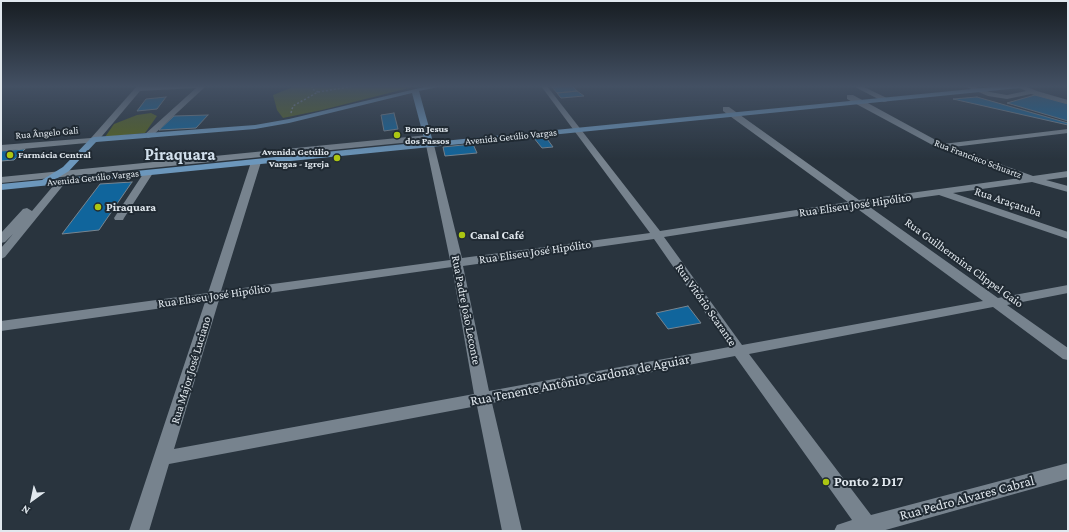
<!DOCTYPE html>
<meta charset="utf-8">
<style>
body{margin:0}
#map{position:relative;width:1069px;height:532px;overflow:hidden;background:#29343e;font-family:"Crimson Pro",serif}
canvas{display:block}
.frame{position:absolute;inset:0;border:2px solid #e1e8ee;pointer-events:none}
.north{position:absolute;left:12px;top:480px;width:40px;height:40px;-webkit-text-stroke:3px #202a33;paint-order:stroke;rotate:213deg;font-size:11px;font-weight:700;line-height:16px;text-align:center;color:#e1e8ee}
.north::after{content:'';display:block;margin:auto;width:14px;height:18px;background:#e1e8ee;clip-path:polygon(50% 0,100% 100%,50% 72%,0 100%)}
</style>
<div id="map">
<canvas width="1069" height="532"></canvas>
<div class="frame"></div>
<div class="north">N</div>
</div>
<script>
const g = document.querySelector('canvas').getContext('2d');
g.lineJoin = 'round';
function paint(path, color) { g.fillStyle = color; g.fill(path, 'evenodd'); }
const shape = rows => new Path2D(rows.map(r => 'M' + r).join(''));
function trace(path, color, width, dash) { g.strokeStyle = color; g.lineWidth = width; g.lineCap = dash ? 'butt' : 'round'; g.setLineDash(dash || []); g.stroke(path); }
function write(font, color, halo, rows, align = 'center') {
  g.font = font + ' "Crimson Pro",serif'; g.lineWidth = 4; g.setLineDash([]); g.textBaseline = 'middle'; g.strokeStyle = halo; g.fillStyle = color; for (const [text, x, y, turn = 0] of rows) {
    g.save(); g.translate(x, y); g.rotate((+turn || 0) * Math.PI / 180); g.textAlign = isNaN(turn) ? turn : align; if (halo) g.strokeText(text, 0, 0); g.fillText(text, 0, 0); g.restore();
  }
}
paint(shape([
 [295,86,417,86,322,110,283,118,277,110,273,95],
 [151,113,157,116,145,133,105,137,114,124,137,115]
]), '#57641c');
const building = shape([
 [572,86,577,91,557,93,552,87,572,86],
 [577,91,584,96,561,98,557,93,577,91],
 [1035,95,1068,104,1068,121,1007,103,1035,95],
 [166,97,157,109,137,111,146,99,166,97],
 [977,97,1068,123,1068,125,953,99,977,97],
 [394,113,398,129,384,131,381,115,394,113],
 [208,115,196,128,159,130,174,116,208,115],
 [545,136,553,147,542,148,533,137,545,136],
 [473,144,477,153,445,156,443,147,473,144],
 [25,149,14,160,1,161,1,151,25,149],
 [132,182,99,230,62,234,100,184,132,182],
 [688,306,701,323,668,329,656,313,688,306]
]);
paint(building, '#10659c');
trace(building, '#788590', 1);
trace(shape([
 [312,86,312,89,318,92],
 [291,113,293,106,318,92,355,86]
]), '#8e969e', 1.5, [2, 2]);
paint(shape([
 [137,86,206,86,151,137,148,138,144,135,196,88,140,91,97,142,1,151,1,145,91,138,137,86],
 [541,86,547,86,660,231,848,202,723,111,723,107,729,107,859,200,1020,178,938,148,847,99,847,95,853,95,943,144,1068,129,1068,133,953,147,1033,176,1068,171,1068,177,1046,180,1068,186,1068,192,1032,182,953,193,1068,232,1068,239,939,195,867,205,998,298,1068,285,1068,293,1007,305,1068,348,1068,360,1063,359,993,307,749,354,871,515,1068,463,1068,479,882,531,834,531,837,525,852,520,735,356,492,403,522,531,502,531,477,406,169,464,149,531,129,531,205,302,1,331,1,321,208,293,251,162,256,159,261,162,221,291,450,260,426,145,430,142,434,145,462,258,650,233,541,86],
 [855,207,983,301,742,345,664,237,855,207],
 [654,239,729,347,489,391,463,266,654,239],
 [452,267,474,394,174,449,219,300,452,267],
 [853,86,862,86,891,100,884,102,853,86],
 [964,86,973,86,990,92,1007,95,1026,91,1015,86,1025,86,1037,91,1068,100,1068,104,1031,94,1007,99,988,96,964,86],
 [428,135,431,136,431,140,1,183,1,177,428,135],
 [148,170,153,173,124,218,123,220,115,220,114,218,145,171,148,170],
 [62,178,65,179,67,181,65,183,5,257,1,259,1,248,13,234,5,242,1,243,1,233,23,209,27,208,32,211,59,179,62,178]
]), '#77838e');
paint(shape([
 [428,86,443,86,419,91,433,142,1002,86,1024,86,1020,88,1,190,1,184,42,180,63,167,91,138,94,137,255,125,289,119,428,86],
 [412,93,425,142,56,179,69,171,96,142,255,129,289,123,412,93]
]), '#6c97bc');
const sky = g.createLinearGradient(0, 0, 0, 160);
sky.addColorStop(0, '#171d22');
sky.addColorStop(0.54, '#435063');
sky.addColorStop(1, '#43506300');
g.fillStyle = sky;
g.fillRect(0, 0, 1069, 160);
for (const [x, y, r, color] of [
 [397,135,4,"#acc612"],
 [10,155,4,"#acc612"],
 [337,158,4,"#acc612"],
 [98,207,4,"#acc612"],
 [462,235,4,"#acc612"],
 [826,482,4,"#acc612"]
]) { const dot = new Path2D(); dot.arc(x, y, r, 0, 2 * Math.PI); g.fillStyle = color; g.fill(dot); trace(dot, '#202a33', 1.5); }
write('bold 10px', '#e1e8ee', '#202a33', [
 ["Bom Jesus",405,129],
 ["dos Passos",405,141],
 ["Avenida Getúlio",329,152,"right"],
 ["Vargas - Igreja",329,164,"right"],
 ["Farmácia Central",18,155]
], 'left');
write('10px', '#e1e8ee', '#202a33', [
 ["Rua Ângelo Gali",47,133,-5],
 ["Avenida Getúlio Vargas",511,137,-6],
 ["Rua Francisco Schuartz",978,159,21],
 ["Avenida Getúlio Vargas",93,178,-6]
]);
write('12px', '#e1e8ee', '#202a33', [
 ["Rua Araçatuba",1008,202,19],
 ["Rua Eliseu José Hipólito",855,205,-8],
 ["Rua Eliseu José Hipólito",535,252,-8],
 ["Rua Guilhermina Clippel Gaio",964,263,36],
 ["Rua Eliseu José Hipólito",214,296,-8],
 ["Rua Vitório Scarante",706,305,55],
 ["Rua Padre João Leconte",466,310,79],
 ["Rua Major José Luciano",191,370,-73]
]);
write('bold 12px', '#e1e8ee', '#202a33', [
 ["Piraquara",106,207],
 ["Canal Café",470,235]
], 'left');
write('14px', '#e1e8ee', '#202a33', [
 ["Rua Tenente Antônio Cardona de Aguiar",580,380,-11],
 ["Rua Pedro Alvares Cabral",967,498,-15]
]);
write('bold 14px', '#e1e8ee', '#202a33', [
 ["Ponto 2 D17",834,482]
], 'left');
write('bold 17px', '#d2e0ec', '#202a33', [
 ["Piraquara",180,155]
]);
</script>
